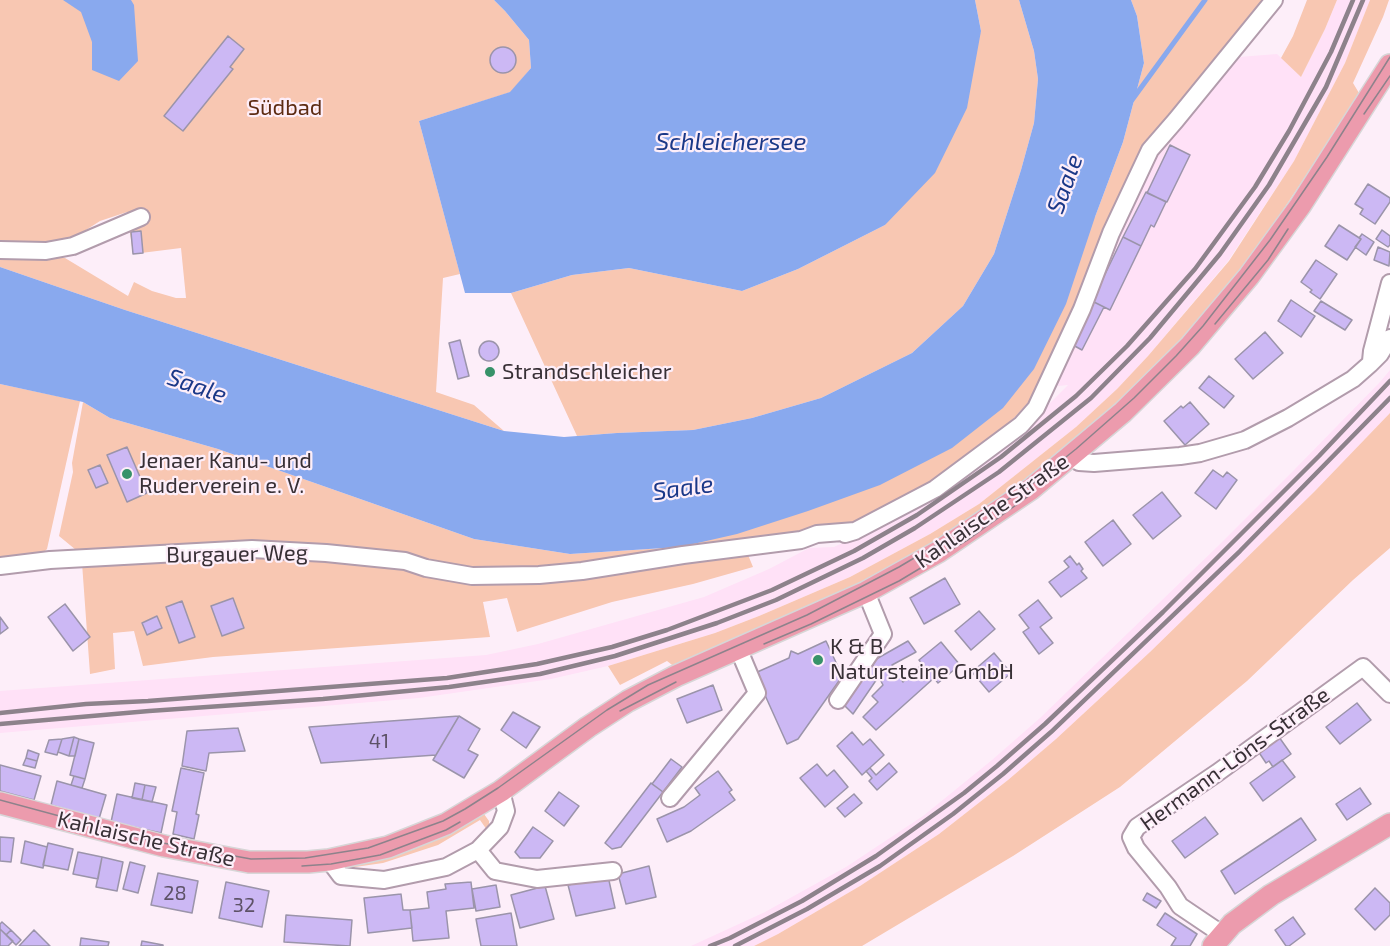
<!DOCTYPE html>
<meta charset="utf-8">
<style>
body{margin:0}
canvas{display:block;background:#fdeef9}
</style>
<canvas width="1390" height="946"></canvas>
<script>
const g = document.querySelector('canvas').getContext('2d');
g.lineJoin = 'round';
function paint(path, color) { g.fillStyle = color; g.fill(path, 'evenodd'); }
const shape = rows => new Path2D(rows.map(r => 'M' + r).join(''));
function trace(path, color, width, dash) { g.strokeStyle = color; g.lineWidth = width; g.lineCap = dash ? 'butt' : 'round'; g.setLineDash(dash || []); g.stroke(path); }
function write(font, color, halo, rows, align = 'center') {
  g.font = font + ' "Exo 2",sans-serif'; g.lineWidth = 4.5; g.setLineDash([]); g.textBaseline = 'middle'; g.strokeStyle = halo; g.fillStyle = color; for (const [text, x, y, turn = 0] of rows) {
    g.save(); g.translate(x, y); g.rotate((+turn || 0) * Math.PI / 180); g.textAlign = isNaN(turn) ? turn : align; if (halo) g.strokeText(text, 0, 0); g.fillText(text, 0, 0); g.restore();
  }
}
paint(shape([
 [1337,0,1370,0,1345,63,1294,161,1228,261,1148,356,1117,389,1076,427,979,504,930,534,850,577,759,616,715,633,608,666,551,679,419,698,0,733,0,691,486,655,538,644,704,597,769,569,809,548,834,547,876,527,1035,418,1068,385,1058,386,1058,369,1134,183,1226,58,1277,54,1301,77,1325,29],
 [1390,370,1390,413,1314,492,1150,652,1056,739,1008,780,939,834,860,886,778,934,754,946,691,946,765,912,846,867,923,816,992,760,1040,718,1218,546,1294,470,1380,382]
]), '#ffe1f7');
paint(shape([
 [0,0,494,0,505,11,529,40,531,68,511,92,419,121,460,274,443,278,436,392,474,405,504,431,125,310,0,267,0,254,46,255,65,258,128,296,134,282,152,291,176,298,186,298,181,248,133,254,127,212,100,221,72,239,46,246,0,247],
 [975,0,1019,0,1034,51,1038,79,1034,123,1021,170,994,254,963,306,912,353,821,398,752,418,693,430,617,433,577,436,511,293,572,275,629,268,742,291,798,269,885,225,981,31],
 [1131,0,1274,0,1150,150,1033,397,1015,417,981,448,909,497,847,528,746,550,753,567,693,584,612,602,517,632,507,598,483,602,490,637,213,657,143,666,134,631,113,633,115,669,90,674,82,563,251,547,76,550,59,536,73,472,72,463,83,402,110,418,218,449,474,539,570,554,680,547,1095,217,1123,142,1144,63,1137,16],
 [1307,0,1337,0,1325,29,1301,77,1281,58,1293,36],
 [1370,0,1389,0,1383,17,1353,83,1359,93,1315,162,1275,222,1239,271,1195,324,1158,365,1123,398,1083,435,1003,498,935,543,835,597,676,668,667,661,620,685,608,666,715,633,759,616,850,577,930,534,979,504,1076,427,1117,389,1148,356,1229,261,1294,161,1345,63],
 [0,384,80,401,47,549,41,555,0,560],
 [1390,413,1390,548,1353,580,1247,681,1120,787,1013,856,862,946,754,946,778,934,860,886,939,834,1008,780,1056,739,1150,652,1314,492],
 [484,814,489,821,489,826,487,830,480,820,438,845,383,863,355,867,356,874,350,873,348,867,388,858,412,850,438,839]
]), '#f8c7b2');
paint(shape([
 [63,0,131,0,134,5,138,61,119,81,92,70,92,42,81,12],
 [494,0,975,0,981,31,967,108,935,173,885,225,798,269,742,291,629,268,572,275,511,293,465,293,419,121,510,92,531,68,529,40,505,11],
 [1019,0,1131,0,1137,16,1144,63,1123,142,1095,217,1066,304,1034,369,1003,408,952,448,880,485,808,511,737,534,680,547,570,554,474,539,218,449,110,418,83,402,0,384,0,267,125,310,504,431,564,437,617,433,693,430,752,418,821,398,912,353,963,306,994,254,1021,170,1034,123,1038,79,1034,51]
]), '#89a9ee');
trace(shape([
 [1132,100,1205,0]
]), '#89a9ee', 5);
const building = shape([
 [228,36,244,49,230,67,233,69,183,131,164,116,228,36],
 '490 60a13 13 0 1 1 26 0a13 13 0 1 1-26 0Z',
 [1170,145,1190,155,1167,202,1147,193,1170,145],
 [1368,184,1390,198,1390,202,1375,224,1360,214,1363,209,1355,204,1368,184],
 [1146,192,1166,202,1154,227,1151,225,1141,246,1123,237,1146,192],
 [1339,225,1361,239,1347,260,1325,246,1339,225],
 [1382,230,1390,236,1390,245,1388,247,1376,239,1382,230],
 [141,231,143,253,133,254,131,232,141,231],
 [1362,234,1374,242,1366,255,1355,247,1361,239,1359,238,1362,234],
 [1123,237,1141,246,1110,310,1092,301,1123,237],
 [1378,247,1390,252,1389,266,1374,260,1378,247],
 [1316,260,1337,274,1320,299,1310,292,1312,290,1301,282,1316,260],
 [1291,300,1315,316,1301,337,1278,321,1291,300],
 [1092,301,1104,307,1082,350,1071,344,1092,301],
 [1321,301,1352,320,1345,330,1314,311,1321,301],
 [1265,332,1283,353,1253,379,1235,359,1265,332],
 [460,340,469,376,458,379,449,343,460,340],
 '479 351a10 10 0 1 1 20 0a10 10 0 1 1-20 0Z',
 [1209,376,1234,396,1224,408,1199,388,1209,376],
 [1190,402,1209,424,1185,445,1164,421,1181,406,1183,408,1190,402],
 [127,447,147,493,127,502,107,455,127,447],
 [100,465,108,483,96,488,88,470,100,465],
 [1213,470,1223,477,1227,472,1237,480,1216,509,1195,493,1213,470],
 [1162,492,1181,516,1153,539,1133,515,1162,492],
 [1113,520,1131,544,1103,566,1085,542,1113,520],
 [1070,556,1077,565,1079,563,1083,569,1081,571,1087,578,1061,597,1049,582,1069,567,1064,561,1070,556],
 [945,578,960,604,924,624,910,598,945,578],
 [233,598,244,628,222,636,211,606,233,598],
 [1038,600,1052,618,1040,627,1053,643,1039,654,1023,632,1029,628,1019,615,1038,600],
 [182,601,195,637,179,643,166,607,182,601],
 [65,604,90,637,73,651,48,617,65,604],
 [979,611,995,629,971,650,955,631,979,611],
 [157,616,162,628,147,635,142,623,157,616],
 [0,617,8,628,0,634,0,617],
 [826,641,840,671,838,672,841,678,798,739,787,744,755,673,789,658,791,651,798,654,826,641],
 [908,641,916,652,892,665,903,682,922,664,919,660,941,642,960,665,938,683,934,678,876,730,863,717,878,702,872,696,883,685,871,662,908,641],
 [994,653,1011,673,989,692,972,672,994,653],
 [871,662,879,676,853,714,842,703,871,662],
 [713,685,722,710,687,723,677,699,713,685],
 [1357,703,1371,720,1340,744,1326,727,1357,703],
 [513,712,540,727,526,748,501,730,513,712],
 [459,716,436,755,321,763,309,727,459,716],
 [459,716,480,729,468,750,478,755,464,778,433,760,459,716],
 [238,728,245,751,209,753,206,771,182,766,187,731,238,728],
 [852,732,863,745,870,739,884,755,862,775,837,746,852,732],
 [74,737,69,756,58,752,62,739,74,737],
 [74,737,79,739,75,756,69,756,74,737],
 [1279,737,1291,754,1273,767,1269,761,1266,763,1258,751,1279,737],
 [62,739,57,755,45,752,49,740,62,739],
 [79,739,94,743,85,779,70,775,79,739],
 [28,750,39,754,37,761,26,758,28,750],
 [26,758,37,761,35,768,23,765,26,758],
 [671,759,682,767,663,792,652,784,671,759],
 [1282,760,1295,777,1263,801,1250,783,1282,760],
 [889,763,897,772,877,790,869,781,872,778,866,771,870,768,876,775,889,763],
 [817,764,827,776,834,770,848,787,825,807,800,778,817,764],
 [0,765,41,776,34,800,0,791,0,765],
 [181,768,204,773,196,814,199,815,194,839,173,834,177,812,172,811,181,768],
 [718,771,732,790,729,792,735,800,691,831,667,842,657,819,684,807,700,795,695,788,718,771],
 [74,776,85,779,82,788,71,785,74,776],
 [57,781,106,795,99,819,51,805,57,781],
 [135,783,145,785,142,800,132,798,135,783],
 [651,783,663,792,621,847,612,849,605,843,651,783],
 [145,785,156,787,152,802,142,800,145,785],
 [1360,788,1371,804,1347,820,1336,804,1360,788],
 [559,792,579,806,564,826,545,811,559,792],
 [117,794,167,805,161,833,111,822,117,794],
 [854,794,862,803,845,817,837,808,854,794],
 [1205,817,1218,834,1185,858,1172,841,1205,817],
 [1301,818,1316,840,1235,894,1221,871,1301,818],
 [533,827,553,841,540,858,520,858,515,852,533,827],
 [0,837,14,838,11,862,0,861,0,837],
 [25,841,47,847,43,868,21,863,25,841],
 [48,843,73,849,68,870,43,865,48,843],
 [78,852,102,857,98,879,73,874,78,852],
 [102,857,123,862,117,891,96,887,102,857],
 [130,862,145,866,138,893,123,889,130,862],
 [649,866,656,897,626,904,618,874,649,866],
 [158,873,198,881,192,913,151,905,158,873],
 [608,876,615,908,576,916,568,885,608,876],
 [226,882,269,891,262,927,219,918,226,882],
 [471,882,474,908,446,911,449,938,413,941,410,910,429,908,427,892,446,889,445,884,471,882],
 [496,885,500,907,476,911,472,889,496,885],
 [545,886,554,919,520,928,511,895,545,886],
 [1375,888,1390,903,1390,915,1375,930,1355,909,1375,888],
 [1147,893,1161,901,1156,908,1143,900,1147,893],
 [401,894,403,910,410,910,412,928,368,933,364,898,401,894],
 [511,913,517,946,481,946,476,919,511,913],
 [1165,913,1197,934,1190,946,1171,946,1176,938,1157,925,1165,913],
 [286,915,352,920,350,946,284,942,286,915],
 [1293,917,1305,934,1289,946,1286,946,1275,930,1293,917],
 [2,922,11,930,6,935,0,929,0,924,2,922],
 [0,929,13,941,8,946,0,946,0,929],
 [11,930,21,940,16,945,6,935,11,930],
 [34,930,50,946,19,946,34,930],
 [81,938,109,942,108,946,80,946,81,938],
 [142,941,163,945,163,946,141,946,142,941]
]);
paint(building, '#ccb8f4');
trace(building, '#9b94aa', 1.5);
const minor = shape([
 [0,250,46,251,73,246,141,217],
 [1371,361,1372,351,1390,283],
 [1072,457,1079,462,1094,463,1180,456,1200,453,1245,440,1288,418,1353,379,1370,364,1380,354,1390,338],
 [845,534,855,531,935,489,1021,425,1036,408,1082,309,1111,233,1150,150,1176,120,1274,0],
 [0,566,50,560,252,549,326,553,405,561,426,568,472,576,539,575,582,571,683,555,801,540,817,534,855,531],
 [838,700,883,634,866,592],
 [670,798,757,693,738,648],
 [478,850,495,871,537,879,613,871],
 [329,860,341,876,384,880,446,867,478,850,500,827,506,811,501,791],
 [1223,935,1180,906,1168,887,1136,848,1131,837,1137,827,1217,773,1363,667,1390,694]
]);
const major = shape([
 [0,803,164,846,249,862,308,862,329,860,388,847,446,824,501,791,588,727,628,701,676,676,866,592,938,552,1031,489,1123,412,1190,346,1249,276,1300,206,1390,65],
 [1213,946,1232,924,1271,895,1390,824]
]);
trace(minor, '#b29cac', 20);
trace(major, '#d7d6d7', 24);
trace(minor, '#fff', 16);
trace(major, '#ec9bad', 21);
trace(shape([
 [1364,114,1390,76],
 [1215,324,1268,260,1288,229],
 [764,644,811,624,899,581,969,539,1030,495],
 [620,711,676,682],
 [0,800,152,841,251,859,305,858,368,848,443,821,465,809,498,788,607,710,648,685,807,615,899,567,963,529,1036,481,1076,449,1134,398,1176,356,1203,326,1270,240,1327,157,1390,57],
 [302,866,331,864,380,855,446,830,460,822]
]), '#8d828b', 1.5);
trace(shape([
 [0,713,86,704,148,701,447,678,537,664,612,647,667,630,772,590,854,551,917,515,1001,457,1076,396,1127,346,1195,269,1255,187,1289,131,1331,52,1353,0],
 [0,724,149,711,323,699,449,687,540,674,615,656,717,623,776,600,863,558,915,528,999,472,1091,398,1150,338,1220,254,1269,185,1326,87,1363,0],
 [710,946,730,938,802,901,876,856,964,793,997,766,1045,724,1163,612,1319,456,1390,381],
 [735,946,807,909,880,866,953,814,1003,774,1051,732,1240,551,1390,398]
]), '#8d828b', 4.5);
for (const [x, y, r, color] of [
 [490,372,6,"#379269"],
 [127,474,6,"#379269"],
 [818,660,6,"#379269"]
]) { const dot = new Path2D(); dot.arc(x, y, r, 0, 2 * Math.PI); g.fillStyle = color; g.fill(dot); trace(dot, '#fdeef9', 2); }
write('20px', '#5d5266', null, [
 ["41",379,741],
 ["28",175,893],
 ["32",244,905]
]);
write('22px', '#5d2b12', '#fdeef9', [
 ["Südbad",285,108]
]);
write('22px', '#383036', '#fdeef9', [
 ["Strandschleicher",502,372],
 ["Jenaer Kanu- und",139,461],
 ["Ruderverein e. V.",139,486],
 ["K & B",830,647],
 ["Natursteine GmbH",830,672]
], 'left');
write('22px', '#383036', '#fdeef9', [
 ["Kahlaische Straße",992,511,-35],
 ["Burgauer Weg",237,554,-1],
 ["Hermann-Löns-Straße",1235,759,-36],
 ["Kahlaische Straße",146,839,13]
]);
write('italic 24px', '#1b3888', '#fdeef9', [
 ["Schleichersee",731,142],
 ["Saale",1065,184,-70],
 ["Saale",197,386,19],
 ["Saale",683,488,-8]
]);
</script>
